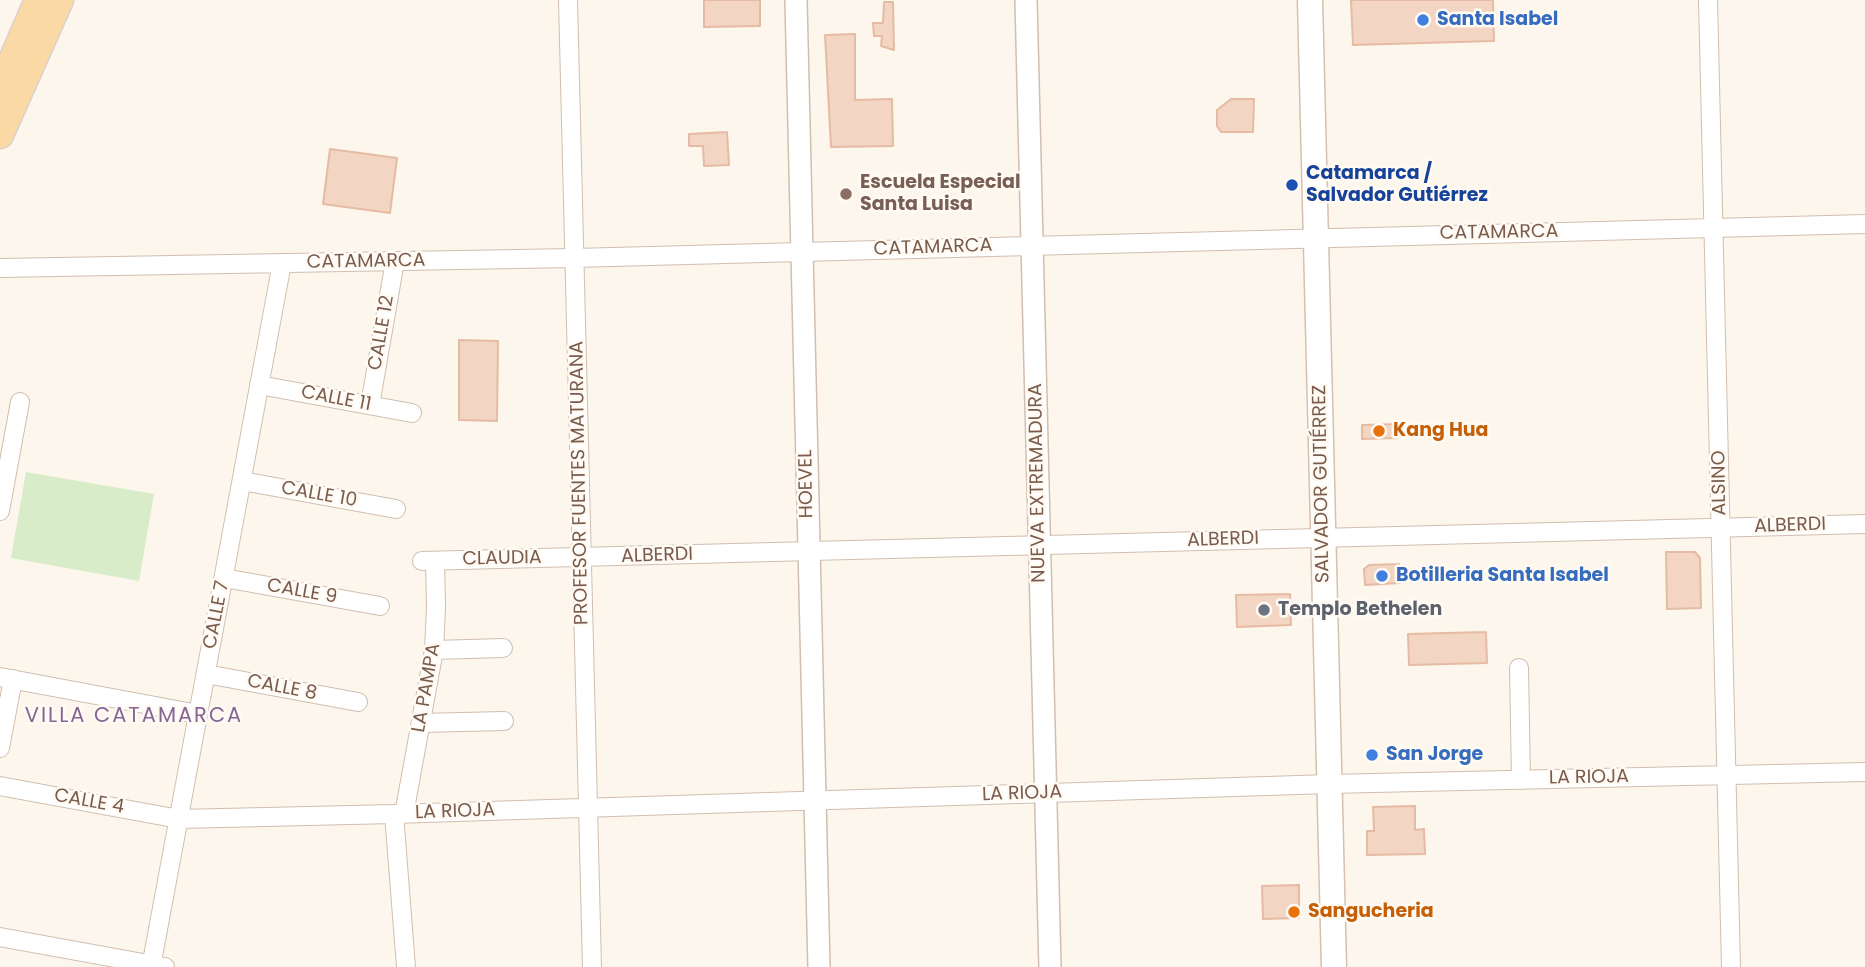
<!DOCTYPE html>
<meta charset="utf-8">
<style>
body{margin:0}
canvas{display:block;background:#fdf6ec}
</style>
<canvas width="1865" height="967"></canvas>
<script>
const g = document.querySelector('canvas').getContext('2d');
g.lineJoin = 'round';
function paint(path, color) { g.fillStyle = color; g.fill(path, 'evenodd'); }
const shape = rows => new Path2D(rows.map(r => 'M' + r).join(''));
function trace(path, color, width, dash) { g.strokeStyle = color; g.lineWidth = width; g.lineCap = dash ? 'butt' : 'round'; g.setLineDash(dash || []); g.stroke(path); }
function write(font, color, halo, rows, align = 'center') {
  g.font = font + ' Poppins,sans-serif'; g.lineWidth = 5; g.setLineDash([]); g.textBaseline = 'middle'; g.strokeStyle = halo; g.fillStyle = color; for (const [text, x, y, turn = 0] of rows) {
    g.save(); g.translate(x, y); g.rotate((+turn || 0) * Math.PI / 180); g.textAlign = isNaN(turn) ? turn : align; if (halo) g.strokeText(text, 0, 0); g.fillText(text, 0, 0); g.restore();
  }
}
paint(shape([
 [26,472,154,494,139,581,11,558]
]), '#d8ecc9');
const building = shape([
 [704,0,760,0,760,26,704,27,704,0],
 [1351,0,1493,0,1494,41,1353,45,1351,0],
 [884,2,893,2,894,50,881,46,882,36,874,36,873,23,883,23,884,2],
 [855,34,855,100,892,99,893,146,831,147,825,35,855,34],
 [1231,99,1254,99,1253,132,1221,132,1217,126,1217,110,1231,99],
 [727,132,729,165,704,166,703,146,689,146,689,134,727,132],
 [330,149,397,158,390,213,323,204,330,149],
 [459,340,498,341,497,421,459,420,459,340],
 [1396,424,1397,438,1362,439,1362,425,1396,424],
 [1666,552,1695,552,1700,558,1701,608,1667,609,1666,552],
 [1399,564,1400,583,1365,585,1364,569,1369,565,1399,564],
 [1290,594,1291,625,1237,627,1236,595,1290,594],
 [1486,632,1487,663,1409,665,1408,634,1486,632],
 [1415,806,1415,830,1424,829,1425,854,1367,855,1367,831,1374,831,1373,807,1415,806],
 [1299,885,1299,918,1263,919,1262,886,1299,885]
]);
paint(building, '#f3d5c3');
trace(building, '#e6bba3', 2);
const minor = shape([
 [568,0,592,967],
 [1708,0,1731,967],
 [0,268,574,258,1865,224],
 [259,385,412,413],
 [370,405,395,261],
 [242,481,396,509],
 [0,511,20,402],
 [422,561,1865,524],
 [224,578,380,606],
 [434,650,503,648],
 [1519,668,1521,780],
 [206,674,358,702],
 [0,677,198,714],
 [421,723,504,721],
 [0,748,13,679],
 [0,786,179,819,394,814,1329,784,1865,772],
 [394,814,406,967],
 [404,814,434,650,436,607,435,561],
 [0,937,165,967],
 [151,967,282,263]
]);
const tertiary = shape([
 [796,0,819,967],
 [1026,0,1050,967]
]);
const secondary = shape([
 [1310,0,1334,967]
]);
const primary = shape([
 [0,88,38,0],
 [0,135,60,0]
]);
trace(minor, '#d1beb0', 20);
trace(tertiary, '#d1beb0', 24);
trace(secondary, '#d6c0b0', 27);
trace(primary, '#dad1cd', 29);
trace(minor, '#fff', 18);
trace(tertiary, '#fff', 21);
trace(secondary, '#fff', 24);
trace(primary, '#fbd9a5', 26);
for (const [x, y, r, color] of [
 [1423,20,7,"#3f7fe0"],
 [1292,185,7,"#1a4fb4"],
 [846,194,7,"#8d6e63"],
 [1379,431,7,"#e8710a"],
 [1382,576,7,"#3f7fe0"],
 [1264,610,7,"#6b7280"],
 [1372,755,7,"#3f7fe0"],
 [1294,912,7,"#e8710a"]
]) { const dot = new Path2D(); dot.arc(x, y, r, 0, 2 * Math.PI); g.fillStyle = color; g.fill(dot); trace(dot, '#fffaf3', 2.5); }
write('bold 19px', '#366cbe', '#fffaf3', [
 ["Santa Isabel",1437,20],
 ["Botilleria Santa Isabel",1396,576],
 ["San Jorge",1386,755]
], 'left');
write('bold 19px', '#164399', '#fffaf3', [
 ["Catamarca /",1306,174],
 ["Salvador Gutiérrez",1306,196]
], 'left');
write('bold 19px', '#785e54', '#fffaf3', [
 ["Escuela Especial",860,183],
 ["Santa Luisa",860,205]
], 'left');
write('19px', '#7a5c4d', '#fffaf3', [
 ["CATAMARCA",1499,233,-1],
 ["CATAMARCA",933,248,-2],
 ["CATAMARCA",366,262,-1],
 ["CALLE 12",382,333,-80],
 ["CALLE 11",336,399,11],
 ["PROFESOR FUENTES MATURANA",580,483,-91],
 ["NUEVA EXTREMADURA",1038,483,-91],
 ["ALSINO",1720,483,-91],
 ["HOEVEL",807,484,-91],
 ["SALVADOR GUTIÉRREZ",1322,484,-91],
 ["CALLE 10",319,495,10],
 ["ALBERDI",1790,526,-2],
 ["ALBERDI",1223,540,-2],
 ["ALBERDI",657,556,-2],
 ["CLAUDIA",502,559,-1],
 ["CALLE 9",302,592,10],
 ["CALLE 7",217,615,-79],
 ["CALLE 8",282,688,11],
 ["LA PAMPA",427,688,-80],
 ["LA RIOJA",1589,778,-1],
 ["LA RIOJA",1022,794,-2],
 ["CALLE 4",89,802,10],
 ["LA RIOJA",455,812,-2]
]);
write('bold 19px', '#c56008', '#fffaf3', [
 ["Kang Hua",1393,431],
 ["Sangucheria",1308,912]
], 'left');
write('bold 19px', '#5b616d', '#fffaf3', [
 ["Templo Bethelen",1278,610]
], 'left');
g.letterSpacing = '2px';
write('21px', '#846695', '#fffaf3', [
 ["VILLA CATAMARCA",134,717]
]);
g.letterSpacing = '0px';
</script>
